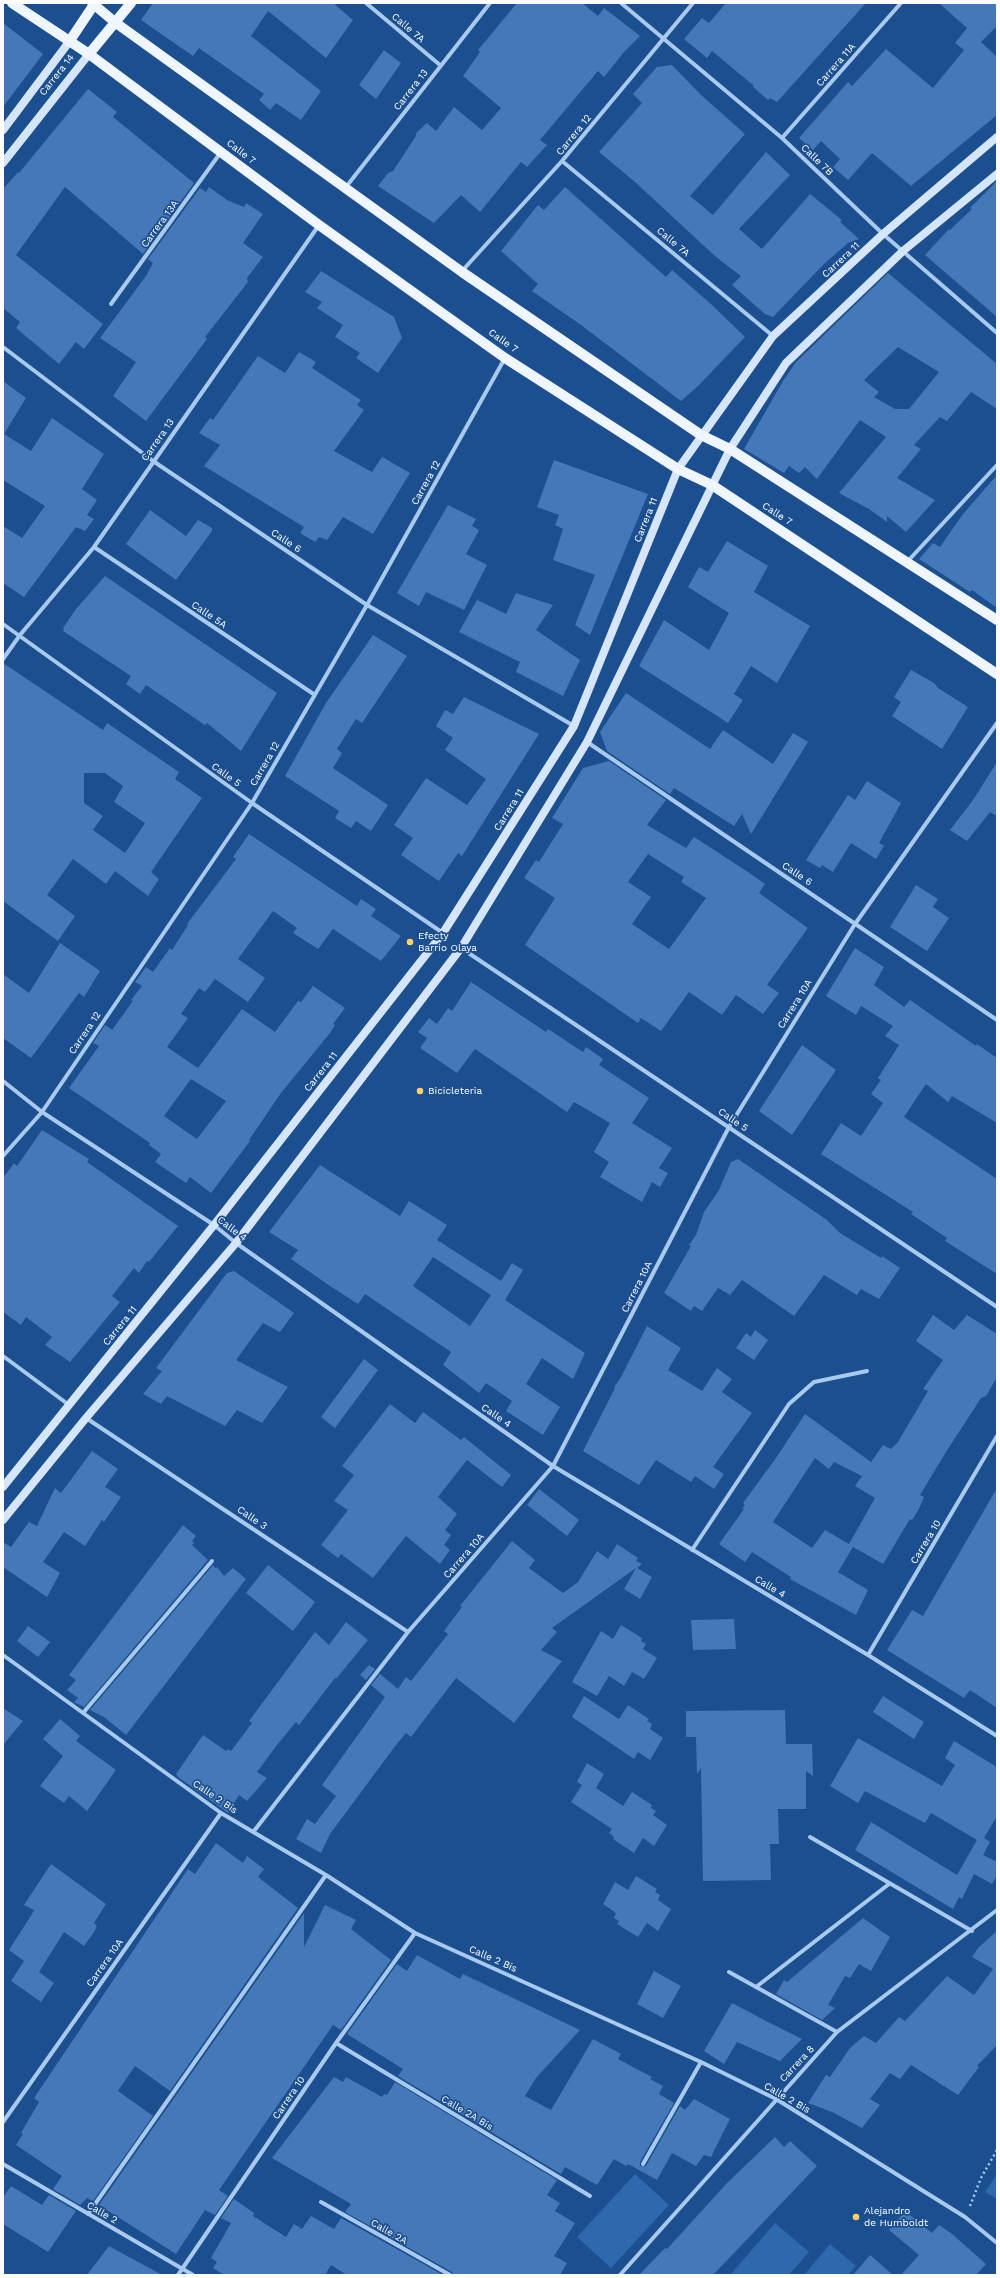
<!DOCTYPE html>
<style>
body{margin:0}
#map{position:relative;width:1000px;height:2278px;overflow:hidden;background:#1b4f8f;font-family:"Work Sans",sans-serif}
canvas{display:block}
.frame{position:absolute;inset:0;border:4px solid #fff;pointer-events:none}
</style>
<div id="map">
<canvas width="1000" height="2278"></canvas>
<div class="frame"></div>
</div>
<script>
const g = document.querySelector('canvas').getContext('2d');
g.lineJoin = 'round';
function paint(path, color) { g.fillStyle = color; g.fill(path, 'evenodd'); }
const shape = rows => new Path2D(rows.map(r => 'M' + r).join(''));
function trace(path, color, width, dash) { g.strokeStyle = color; g.lineWidth = width; g.lineCap = dash ? 'butt' : 'round'; g.setLineDash(dash || []); g.stroke(path); }
function write(font, color, halo, rows, align = 'center') {
  g.font = font + ' "Work Sans",sans-serif'; g.lineWidth = 3.5; g.setLineDash([]); g.textBaseline = 'middle'; g.strokeStyle = halo; g.fillStyle = color; for (const [text, x, y, turn = 0] of rows) {
    g.save(); g.translate(x, y); g.rotate((+turn || 0) * Math.PI / 180); g.textAlign = isNaN(turn) ? turn : align; if (halo) g.strokeText(text, 0, 0); g.fillText(text, 0, 0); g.restore();
  }
}
paint(shape([
 [635,2174,669,2205,611,2268,577,2237],
 [997,2174,997,2199,985,2192],
 [775,2223,809,2252,789,2275,730,2275],
 [830,2244,856,2266,848,2275,804,2275]
]), '#2e69ad');
paint(shape([
 [153,3,333,3,353,20,326,58,268,11,251,36,321,91,301,120,276,103,270,110,259,100,264,94,199,48,193,56,141,20],
 [517,3,582,3,598,16,604,8,640,36,624,52,604,77,598,71,540,140,547,145,527,167,521,162,480,212,461,195,434,223,378,186,388,173,393,171,416,136,416,133,427,123,436,131,454,107,482,130,501,108,463,76,480,52,478,50],
 [726,3,866,3,777,102,770,98,768,100,753,87,754,86,712,51,707,58,684,39,702,18,709,23],
 [939,3,997,3,997,26,981,42,997,57,997,115,911,186,872,153,848,180,833,167,840,159,821,141,813,150,799,138,848,82,852,86,886,49,933,88,964,50,955,43,967,28],
 [3,23,43,54,3,107],
 [384,50,401,63,376,99,359,85],
 [672,65,700,94,745,134,690,196,713,215,766,152,790,175,739,229,762,249,810,194,842,220,840,222,859,239,848,243,824,264,773,317,765,314,732,285,741,276,716,257,635,182,599,152,642,103,633,94,657,67],
 [88,89,117,112,113,117,194,183,143,254,65,187,16,255,103,324,84,349,76,342,59,364,16,328,20,322,3,308,3,189,18,172,19,173],
 [997,181,997,317,925,255,949,229,950,230,972,209,970,208],
 [209,187,227,200,244,207,246,203,263,214,243,243,263,257,247,278,248,282,205,337,207,339,146,421,113,396,136,362,100,338,146,276,153,263,148,259,200,188,206,192],
 [565,187,666,277,672,270,712,305,745,337,698,386,681,401,581,325,532,291,538,284,501,251,538,205,544,210],
 [321,271,394,317,402,338,378,373,356,358,360,353,335,337,343,325,317,308,322,302,305,292],
 [888,273,997,364,997,409,971,392,947,421,940,417,914,445,921,449,897,478,935,500,906,532,887,516,887,522,869,509,839,493,886,437,860,420,817,479,805,467,799,473,789,466,784,473,744,449,783,381,796,362],
 [898,347,939,372,909,409,895,409,874,397,879,392,864,380],
 [299,352,316,362,312,368,361,400,357,405,364,410,334,451,372,472,382,457,410,473,373,534,343,517,327,540,319,537,315,542,300,533,304,527,204,466,220,445,199,433,210,418,213,420,258,356,285,373],
 [3,381,26,398,4,434,31,451,52,418,104,454,82,489,97,500,87,515,94,519,85,531,76,527,24,597,3,583,3,526,22,538,45,506,3,480],
 [554,460,648,494,590,635,575,625,595,575,553,560,563,529,555,525,559,515,537,507],
 [997,475,997,608,972,590,970,592,919,559,933,543,940,547,963,514],
 [448,505,476,519,472,526,479,530,466,554,487,565,464,610,426,592,419,606,397,593],
 [150,510,186,536,198,520,212,528,212,531,176,580,126,544],
 [727,541,768,566,754,592,810,626,777,683,751,666,734,694,743,700,728,723,639,666,664,620,709,650,729,613,688,587,699,567,708,572],
 [105,576,277,693,241,751,207,723,205,725,146,685,140,694,126,684,131,676,63,631,64,629,63,628,76,609],
 [516,593,553,605,536,630,580,660,563,696,516,672,520,662,459,632,477,600,506,614],
 [373,635,407,656,362,723,356,719,337,749,342,753,333,768,388,805,371,831,356,821,351,828,335,818,339,811,285,776,326,703],
 [3,663,103,730,107,723,179,772,175,779,202,798,151,872,159,879,148,896,115,871,106,884,73,859,47,895,75,916,58,941,3,901],
 [84,773,105,773,123,786,114,802,145,823,125,853,93,830,103,816,84,803],
 [911,670,934,683,938,688,968,707,942,749,892,716,901,702,894,697],
 [626,693,710,749,723,730,773,764,793,733,808,742,751,834,742,814,734,826,674,788,670,794,607,751,600,732],
 [464,697,539,734,462,856,458,853,439,881,401,855,413,838,394,825,426,778,467,805,486,779,445,750,453,738,436,726,445,710,453,714],
 [609,761,666,800,647,825,686,848,694,837,748,872,765,884,759,893,808,928,767,985,779,993,763,1014,736,995,722,1015,689,992,661,1031,641,1018,638,1023,525,945,555,898,524,878,536,860,539,862,563,824,552,818,583,768],
 [648,854,684,877,681,882,706,898,669,949,632,924,651,897,628,882],
 [997,762,997,816,990,812,967,841,950,830,973,800],
 [867,781,901,803,879,843,884,846,876,859,851,843,833,872,822,865,820,868,806,860,848,795,855,800],
 [249,834,357,906,361,899,376,909,371,916,401,936,381,961,333,929,318,949,293,933,297,928,273,911,238,959,265,978,248,1002,215,979,205,992,199,988,181,1014,188,1018,167,1047,198,1068,242,1009,275,1032,298,1001,301,1002,313,986,345,1008,333,1024,335,1025,330,1033,281,1093,249,1140,250,1141,211,1193,190,1177,186,1183,155,1162,161,1154,149,1145,150,1143,69,1088,99,1046,93,1043,105,1025,112,1030,133,1001,131,1000,142,986,135,982,146,967,153,972,170,948,172,950,188,925,187,924,236,859,233,857],
 [191,1079,226,1101,197,1139,164,1116],
 [916,885,938,899,933,907,949,918,927,951,890,927],
 [60,943,100,971,84,997,79,993,31,1058,3,1038,3,974,29,993],
 [855,948,884,967,874,985,904,1007,910,1000,976,1046,977,1044,997,1058,997,1123,952,1096,948,1102,926,1084,904,1117,997,1179,997,1274,945,1241,947,1238,911,1214,913,1212,821,1154,841,1123,861,1136,883,1103,871,1094,881,1080,878,1078,899,1045,885,1036,893,1026,861,1006,856,1015,826,996],
 [471,982,546,1032,548,1029,583,1052,586,1047,603,1059,599,1065,649,1098,632,1123,672,1148,659,1168,668,1173,660,1187,652,1182,642,1202,600,1177,609,1162,594,1152,610,1123,574,1102,567,1112,475,1049,457,1073,420,1048,427,1038,418,1032,429,1018,437,1024,448,1008,452,1011],
 [802,1045,836,1070,792,1135,759,1111],
 [42,1130,89,1159,87,1162,178,1226,149,1262,147,1261,139,1273,134,1268,112,1296,120,1302,70,1362,45,1345,52,1337,26,1317,21,1325,3,1312,3,1178,14,1163,17,1166],
 [738,1159,827,1220,840,1233,881,1258,882,1256,900,1268,879,1299,861,1289,857,1295,824,1275,794,1316,742,1280,730,1295,718,1288,702,1311,694,1306,691,1311,664,1293,691,1246,689,1245,696,1235,704,1212,719,1190,731,1162],
 [320,1165,400,1216,409,1201,447,1225,437,1240,501,1281,512,1263,523,1270,505,1300,585,1353,573,1379,542,1358,526,1384,560,1407,543,1435,506,1411,512,1401,486,1383,479,1393,443,1365,451,1352,365,1294,358,1304,330,1286,291,1259,298,1250,269,1232],
 [433,1257,491,1295,470,1326,413,1286],
 [234,1271,294,1313,280,1332,263,1323,236,1360,288,1387,262,1423,237,1410,225,1426,167,1396,161,1404,143,1394,162,1371,156,1368,227,1273],
 [933,1315,954,1330,967,1315,997,1334,997,1377,986,1396,981,1398,946,1452,920,1495,924,1497,919,1509,912,1520,910,1519,883,1564,853,1547,838,1572,868,1590,856,1615,790,1579,791,1577,752,1552,745,1562,719,1544,744,1509,742,1508,745,1505,743,1503,776,1458,805,1414,871,1462,883,1445,891,1449,898,1442,928,1391,923,1389,943,1360,916,1341],
 [815,1458,829,1469,834,1462,862,1476,855,1486,875,1498,849,1544,825,1530,812,1548,773,1522],
 [647,1326,681,1348,668,1370,702,1391,717,1368,732,1379,722,1392,752,1413,713,1467,724,1474,714,1489,695,1476,691,1482,656,1460,639,1485,583,1451,615,1388,614,1387,621,1377],
 [755,1330,768,1340,754,1360,736,1348,746,1333,751,1337],
 [364,1359,378,1370,335,1428,321,1417],
 [390,1404,415,1423,423,1412,461,1440,464,1437,511,1475,502,1487,467,1460,438,1497,457,1514,445,1530,451,1535,444,1545,450,1550,440,1564,406,1536,373,1578,341,1554,338,1558,321,1545,348,1510,334,1501,354,1475,342,1466],
 [92,1451,118,1469,105,1487,121,1497,104,1522,102,1520,85,1546,64,1532,43,1562,60,1573,47,1597,3,1567,3,1542,11,1547,29,1522,37,1526,55,1488,61,1493],
 [997,1488,997,1708,970,1690,964,1698,887,1650,912,1610,923,1616],
 [539,1489,579,1520,567,1536,527,1505],
 [183,1525,196,1536,192,1541,194,1543,192,1545,208,1560,84,1707,74,1702,78,1698,67,1690,76,1680,69,1675],
 [512,1541,535,1560,529,1568,563,1593,578,1582,597,1551,608,1559,617,1544,638,1558,636,1561,642,1564,637,1568,652,1577,640,1599,624,1589,636,1568,552,1628,557,1632,541,1650,562,1661,514,1723,456,1678,411,1737,406,1733,396,1745,330,1834,321,1853,296,1839,307,1819,315,1824,336,1796,322,1785,385,1697,371,1685,380,1674,398,1689,406,1677,411,1681,448,1634,444,1631,462,1607,460,1606],
 [213,1565,215,1568,217,1567,224,1576,233,1568,246,1579,126,1735,104,1717,90,1710],
 [268,1565,315,1602,293,1631,246,1593],
 [734,1619,736,1649,693,1650,691,1620],
 [346,1622,368,1640,336,1679,335,1678,299,1725,296,1722,277,1745,257,1772,267,1778,247,1801,239,1795,228,1813,178,1777,176,1774,203,1735,226,1751,228,1749,231,1751,252,1723,249,1721,315,1632,329,1645],
 [621,1625,642,1638,641,1641,646,1644,643,1649,657,1658,644,1679,632,1672,624,1686,609,1676,597,1696,572,1682,601,1631,613,1639],
 [28,1626,50,1642,38,1657,17,1641],
 [369,1665,375,1669,366,1680,360,1675],
 [584,1696,619,1719,628,1705,649,1719,647,1721,652,1724,650,1729,663,1738,650,1760,638,1752,634,1759,572,1717],
 [883,1696,924,1722,914,1739,873,1712],
 [3,1708,23,1721,3,1745],
 [785,1710,786,1744,812,1744,813,1776,806,1771,806,1809,778,1809,779,1844,770,1844,771,1880,703,1881,701,1768,697,1774,696,1737,686,1737,686,1711],
 [60,1719,80,1736,76,1741,116,1770,87,1811,69,1796,64,1803,40,1786,63,1756,43,1739],
 [858,1738,942,1786,955,1765,945,1758,954,1741,997,1767,997,1816,984,1838,990,1842,983,1855,997,1862,997,1875,992,1884,974,1874,962,1899,959,1897,953,1909,855,1850,871,1822,957,1875,977,1840,931,1813,925,1823,865,1791,858,1803,830,1786],
 [587,1763,604,1774,596,1788,623,1806,632,1792,652,1805,651,1808,656,1811,653,1815,667,1825,654,1846,643,1838,634,1853,613,1839,614,1837,609,1833,612,1829,571,1802,582,1785,577,1782],
 [216,1843,243,1863,247,1856,264,1869,258,1877,298,1908,170,2091,135,2066,118,2091,153,2116,93,2201,87,2198,80,2205,53,2189,62,2176,16,2145,23,2134,21,2133,39,2102,34,2098,188,1869,195,1874],
 [51,1864,106,1904,94,1923,97,1926,94,1932,84,1946,64,1932,39,1972,54,1983,41,2002,11,1981,24,1961,9,1950,32,1914,34,1910,24,1905],
 [636,1876,657,1889,655,1892,660,1895,658,1900,671,1909,658,1931,647,1923,638,1937,617,1924,619,1921,614,1918,616,1913,603,1904,615,1882,628,1890],
 [325,1905,356,1920,351,1929,391,1960,341,2030,333,2025,219,2190,228,2196,215,2215,205,2210,176,2254,99,2205,304,1913,304,1947],
 [863,1918,890,1937,871,1971,859,1964,850,1978,845,1976,828,2005,835,2008,822,2020,776,1994,784,1980,787,1982],
 [997,1931,997,2045,977,2066,979,2067,958,2095,911,2065,900,2079,890,2073,870,2099,880,2105,862,2128,832,2112,808,2103,826,2075,830,2077,850,2048,864,2036,876,2043,899,2017,905,2021,947,1976,974,1995,993,1969,972,1957,978,1948],
 [417,1955,460,1979,463,1974,580,2030,536,2078,525,2096,551,2110,593,2039,621,2054,618,2059,652,2077,650,2079,663,2086,659,2094,674,2103,640,2162,640,2166,646,2166,680,2106,685,2110,694,2099,730,2119,711,2157,704,2155,696,2166,672,2153,657,2180,628,2164,626,2166,614,2159,597,2185,565,2167,561,2174,398,2076,403,2069,347,2034,397,1964,407,1971],
 [654,1971,681,1986,663,2018,637,2004],
 [732,2003,768,2022,802,2039,780,2061,737,2042,724,2064,704,2051],
 [334,2077,343,2082,346,2077,382,2097,384,2094,387,2095,395,2082,557,2180,547,2195,560,2203,555,2211,575,2223,554,2256,567,2263,560,2275,453,2275,452,2272,345,2212,351,2204,272,2158],
 [775,2137,784,2147,790,2141,817,2166,713,2275,639,2275,665,2248,667,2249,727,2183],
 [11,2186,42,2205,49,2195,76,2211,48,2252,3,2224,3,2197],
 [234,2199,254,2213,253,2216,286,2237,294,2224,302,2229,311,2216,334,2229,341,2218,443,2275,347,2275,331,2265,325,2275,224,2275,213,2268,217,2262,211,2258,231,2223,221,2218],
 [905,2211,932,2233,939,2225,951,2233,986,2264,976,2275,901,2275,919,2255,889,2230],
 [109,2246,162,2275,87,2275],
 [870,2255,893,2275,853,2275]
]), '#4478b7');
trace(shape([
 [970,2206,981,2178,997,2150]
]), '#a9c9ee', 2.5, [2, 3]);
trace(shape([
 [366,3,440,65],
 [621,3,782,138,883,234,997,333],
 [782,138,901,3],
 [562,161,773,336],
 [346,187,490,3],
 [462,271,562,161,693,3],
 [111,304,221,152],
 [3,347,153,461,367,605,574,726],
 [94,547,315,695],
 [907,562,997,465],
 [3,624,252,803,443,933],
 [3,659,20,635,94,547,319,225],
 [587,742,997,1020],
 [461,948,997,1307],
 [3,1081,42,1112,214,1225,236,1243,553,1466,868,1655,997,1736],
 [3,1156,42,1112,252,803,367,605,505,358],
 [3,1356,69,1405],
 [86,1418,408,1632],
 [692,1550,789,1404,814,1382,867,1371],
 [3,1655,221,1813,326,1875,415,1933,701,2062,776,2099,965,2217,997,2243],
 [868,1655,997,1436],
 [83,1713,212,1561],
 [254,1831,408,1632,553,1466,729,1127,855,924,997,723],
 [810,1837,972,1931],
 [729,1972,837,2032],
 [756,1987,889,1884],
 [336,2043,590,2196],
 [3,2122,221,1813],
 [3,2164,193,2275],
 [643,2164,701,2062],
 [321,2202,450,2275],
 [88,2214,326,1875],
 [178,2275,336,2043,415,1933],
 [620,2275,837,2032,997,1910]
]), '#a9c9ee', 4);
trace(shape([
 [3,130,69,42],
 [3,163,89,54],
 [3,1487,214,1225,443,933,574,726,678,469,773,336,883,234,997,137],
 [3,1520,86,1418,236,1243,461,948,587,742,730,449,786,363,903,251,997,174]
]), '#d6e6fa', 8);
trace(shape([
 [12,3,89,54,319,225,505,358,678,469,712,485,997,674],
 [92,3,116,23,462,272,701,435,730,449,997,620],
 [69,42,95,3],
 [89,54,131,3]
]), '#f0f6ff', 10);
for (const [x, y, r, color] of [
 [410,942,4,"#ffd166"],
 [420,1091,4,"#ffd166"],
 [856,2217,4,"#ffd166"]
]) { const dot = new Path2D(); dot.arc(x, y, r, 0, 2 * Math.PI); g.fillStyle = color; g.fill(dot); trace(dot, '#1b4f8f', 1.5); }
write('10px', '#fff', '#1b4f8f', [
 ["Calle 7A",408,28,40],
 ["Carrera 11A",836,65,-49],
 ["Carrera 14",57,75,-52],
 ["Carrera 13",411,90,-52],
 ["Carrera 12",574,135,-51],
 ["Calle 7",241,152,37],
 ["Calle 7B",817,160,44],
 ["Carrera 13A",160,224,-54],
 ["Calle 7A",673,242,40],
 ["Carrera 11",841,260,-43],
 ["Calle 7",503,341,35],
 ["Carrera 13",158,440,-55],
 ["Carrera 12",426,483,-61],
 ["Calle 7",777,514,33],
 ["Carrera 11",646,520,-68],
 ["Calle 6",286,541,34],
 ["Calle 5A",209,615,34],
 ["Carrera 12",265,764,-60],
 ["Calle 5",226,775,36],
 ["Carrera 11",509,810,-58],
 ["Calle 6",797,874,34],
 ["Carrera 10A",795,1004,-58],
 ["Carrera 12",85,1033,-56],
 ["Carrera 11",321,1072,-52],
 ["Calle 5",733,1120,34],
 ["Calle 4",232,1229,37],
 ["Carrera 10A",637,1287,-63],
 ["Carrera 11",120,1326,-51],
 ["Calle 4",496,1416,35],
 ["Calle 3",252,1518,34],
 ["Carrera 10",926,1542,-59],
 ["Carrera 10A",464,1556,-49],
 ["Calle 4",770,1587,31],
 ["Calle 2 Bis",215,1797,34],
 ["Calle 2 Bis",493,1959,24],
 ["Carrera 10A",105,1963,-55],
 ["Carrera 8",797,2064,-47],
 ["Carrera 10",289,2098,-56],
 ["Calle 2 Bis",787,2098,30],
 ["Calle 2A Bis",467,2113,31],
 ["Calle 2",102,2213,30],
 ["Calle 2A",389,2232,30]
]);
write('10px', '#fff', '#1b4f8f', [
 ["Efecty",418,936],
 ["Barrio Olaya",418,948],
 ["Bicicleteria",428,1091],
 ["Alejandro",864,2211],
 ["de Humboldt",864,2223]
], 'left');
</script>
